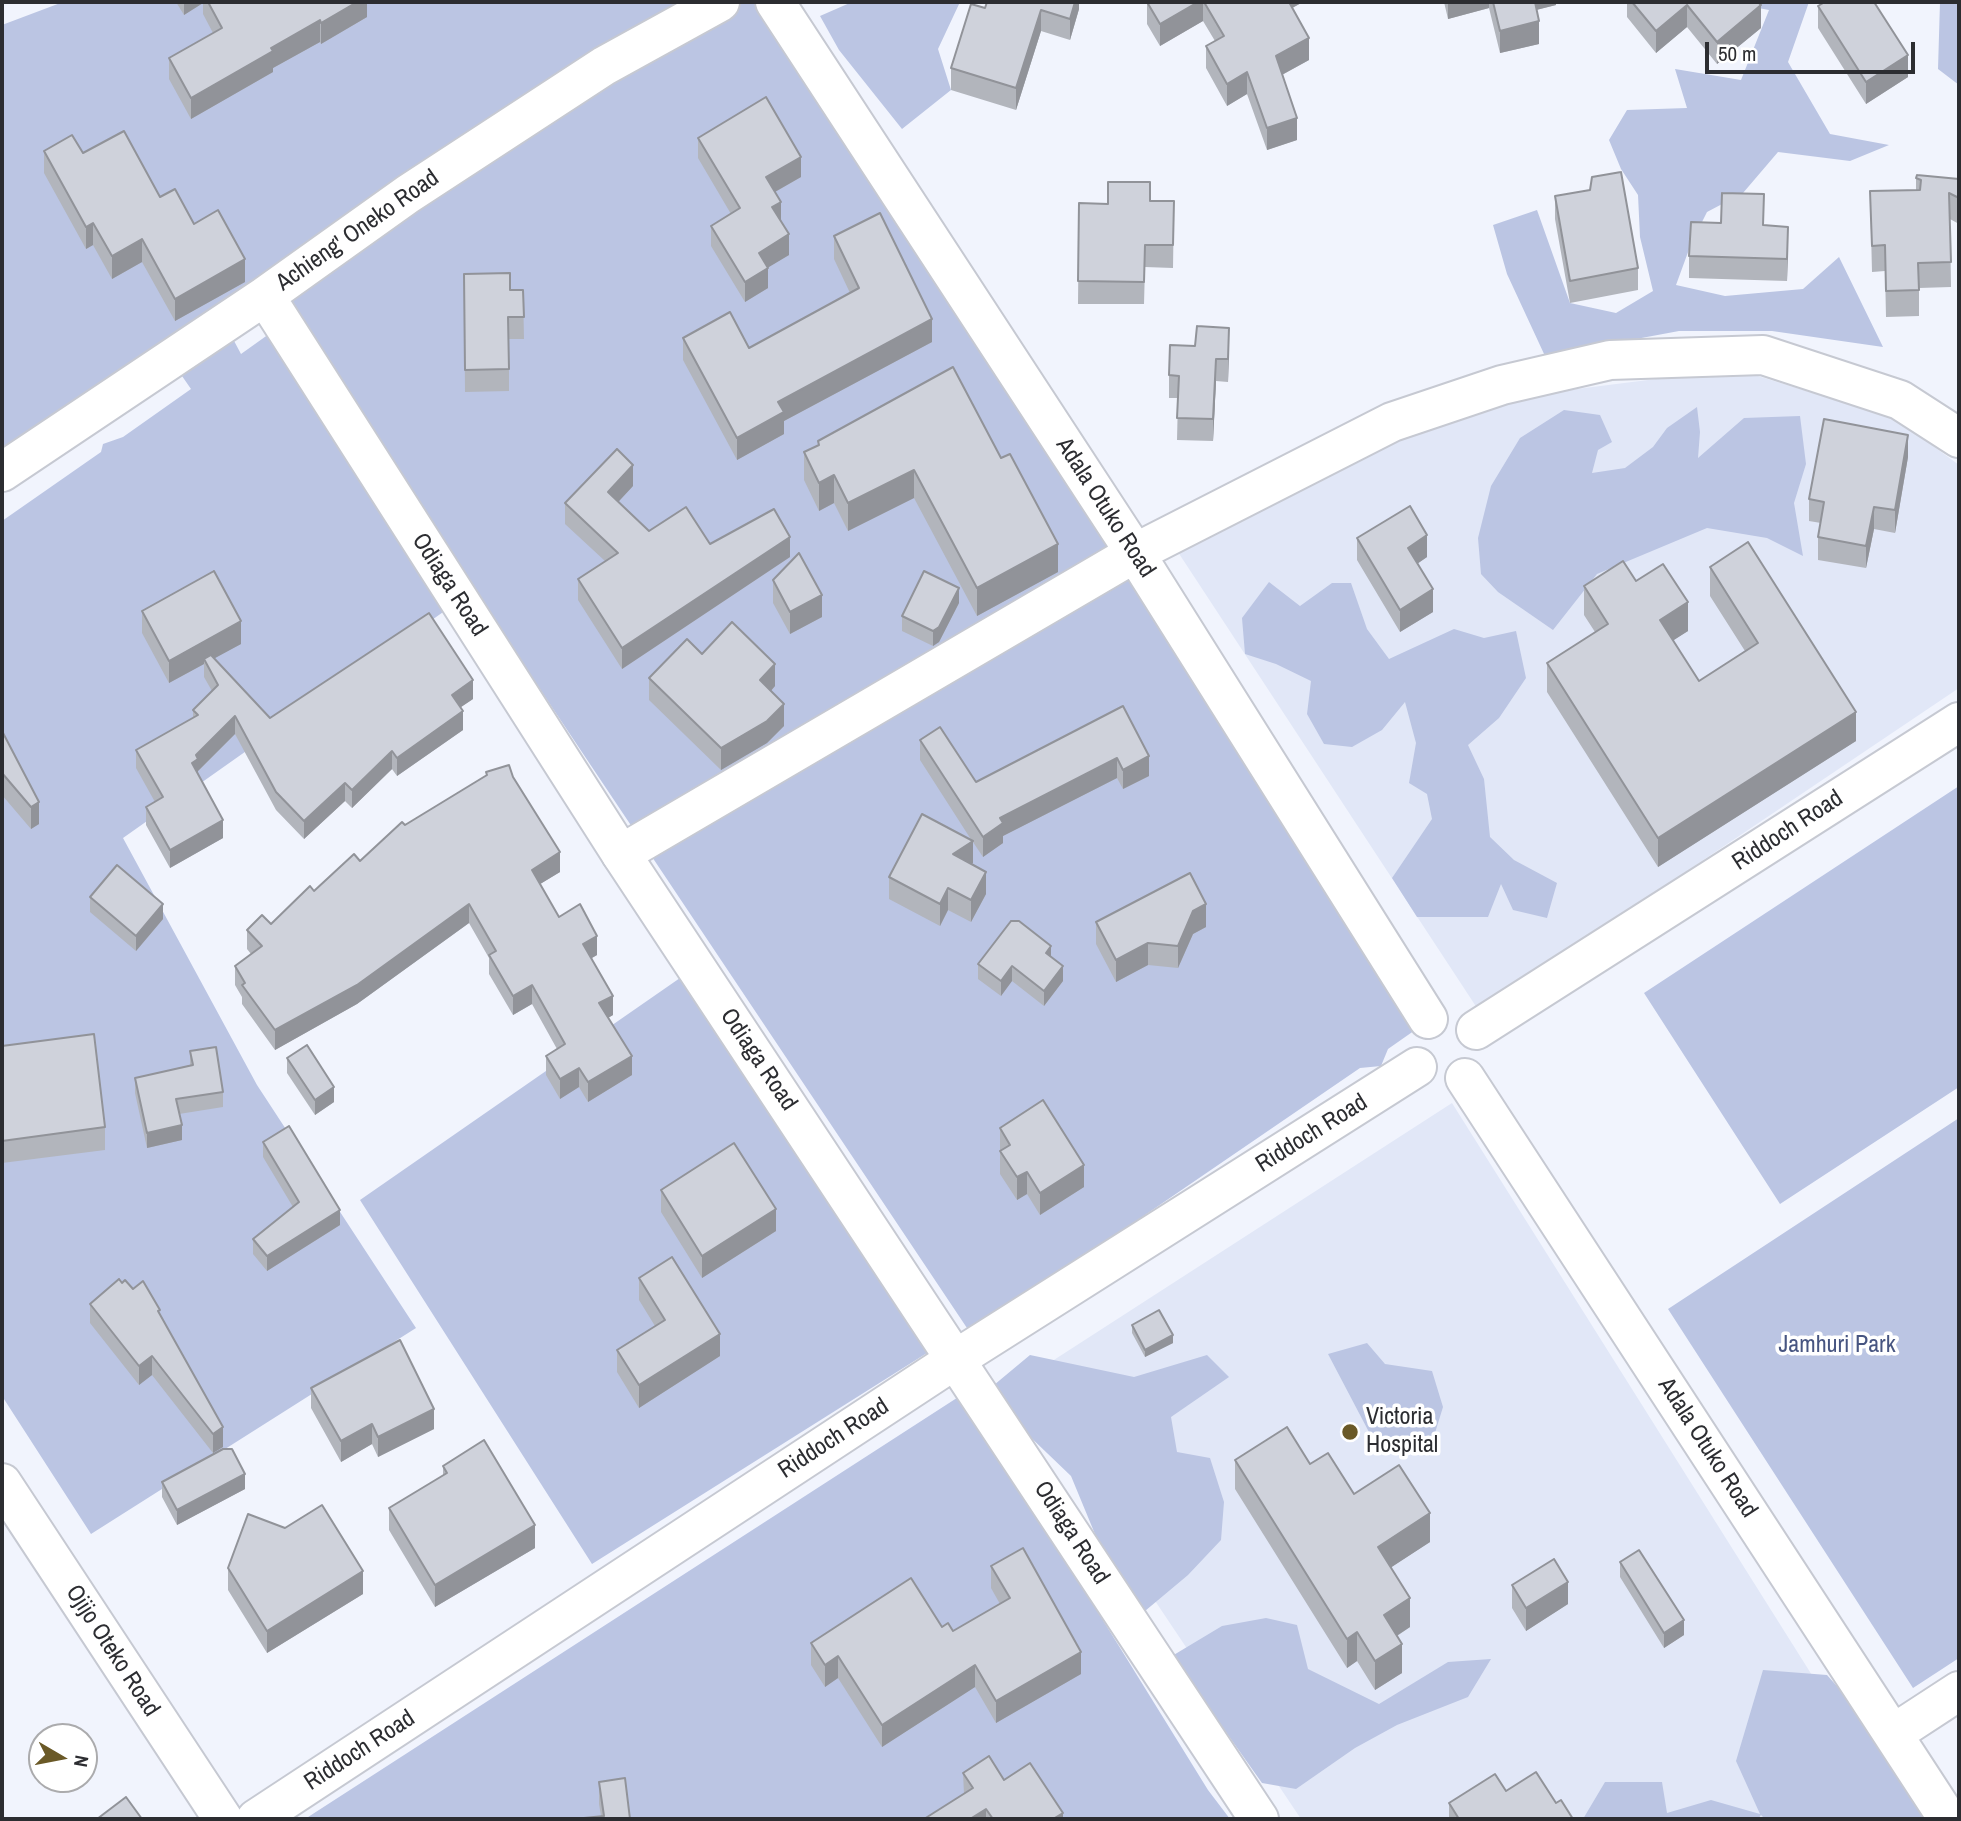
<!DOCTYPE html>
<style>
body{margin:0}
#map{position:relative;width:1961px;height:1821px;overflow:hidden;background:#f1f4fd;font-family:"Archivo Narrow",sans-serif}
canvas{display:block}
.frame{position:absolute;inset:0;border:4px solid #2c2d31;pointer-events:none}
.north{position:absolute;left:28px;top:1723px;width:70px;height:70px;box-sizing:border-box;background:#fff;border:2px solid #ababad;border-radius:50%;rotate:100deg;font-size:19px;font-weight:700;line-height:28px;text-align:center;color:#2c2d31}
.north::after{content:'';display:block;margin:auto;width:24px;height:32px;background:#6a5927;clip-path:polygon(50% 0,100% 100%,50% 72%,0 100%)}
.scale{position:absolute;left:1705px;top:42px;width:210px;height:32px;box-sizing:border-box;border:4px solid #2c2d31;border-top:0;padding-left:9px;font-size:21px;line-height:24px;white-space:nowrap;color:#2c2d31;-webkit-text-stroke:5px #fff;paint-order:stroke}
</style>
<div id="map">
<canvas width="1961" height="1821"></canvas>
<div class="frame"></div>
<div class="north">N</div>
<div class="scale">50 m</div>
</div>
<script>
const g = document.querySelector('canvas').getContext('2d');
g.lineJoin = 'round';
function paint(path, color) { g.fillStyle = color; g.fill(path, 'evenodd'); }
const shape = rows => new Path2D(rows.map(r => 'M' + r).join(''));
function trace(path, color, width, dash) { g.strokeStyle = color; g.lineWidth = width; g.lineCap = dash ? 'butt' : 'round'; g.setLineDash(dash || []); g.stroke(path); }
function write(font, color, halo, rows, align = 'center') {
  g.font = font + ' "Archivo Narrow",sans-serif'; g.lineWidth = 7; g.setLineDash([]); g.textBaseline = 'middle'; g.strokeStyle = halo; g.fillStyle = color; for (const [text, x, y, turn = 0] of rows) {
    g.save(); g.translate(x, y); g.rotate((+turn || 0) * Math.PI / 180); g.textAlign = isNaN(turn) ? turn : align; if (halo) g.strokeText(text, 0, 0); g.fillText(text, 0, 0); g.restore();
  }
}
paint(shape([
 [1735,369,1895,418,1959,465,1959,688,1479,1011,1174,546,1394,439,1545,393],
 [1452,1103,1866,1761,1786,1819,1301,1819,1012,1387]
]), '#e1e7f7');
paint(shape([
 [63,2,791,2,1418,1028,1388,1049,1381,1066,1360,1068,971,1334,263,275,2,457,2,25],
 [852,2,960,2,938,49,951,90,902,129,839,50,820,16],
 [1743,2,1809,2,1788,62,1830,134,1889,145,1850,161,1778,152,1743,193,1707,212,1691,244,1676,285,1725,296,1803,289,1839,257,1883,347,1772,331,1679,331,1545,356,1507,274,1493,225,1537,210,1570,303,1616,313,1653,291,1640,237,1638,195,1621,169,1609,140,1627,110,1687,108,1675,69,1741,80,1769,10,1742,5],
 [1940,2,1959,2,1959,85,1938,69],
 [269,334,446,610,123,838,257,1085,416,1328,91,1534,2,1396,2,521,101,452,103,444,123,437,191,389,182,376,233,339,241,354],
 [1697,407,1700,432,1698,458,1744,418,1800,416,1806,464,1794,503,1803,556,1767,538,1707,528,1597,574,1553,630,1498,592,1481,574,1478,538,1491,486,1520,438,1564,410,1600,415,1612,442,1598,450,1592,473,1625,468,1653,447,1667,428],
 [1269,582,1300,606,1332,583,1351,583,1367,629,1389,659,1454,629,1484,638,1516,631,1526,678,1499,718,1468,745,1484,779,1490,837,1514,860,1557,883,1547,918,1513,910,1501,884,1488,917,1417,917,1392,878,1432,819,1427,794,1409,783,1416,743,1405,702,1382,730,1352,747,1324,744,1307,714,1311,681,1276,664,1245,654,1242,618],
 [1959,786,1959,1087,1780,1204,1644,993],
 [680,978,718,1036,743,1058,741,1072,927,1353,592,1564,360,1200],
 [1959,1118,1959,1658,1913,1688,1668,1309],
 [1367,1343,1385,1364,1432,1371,1443,1407,1430,1449,1380,1453,1328,1354],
 [1030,1355,1134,1377,1207,1355,1229,1377,1171,1417,1177,1452,1210,1458,1224,1502,1221,1540,1188,1575,1145,1611,1102,1551,1071,1476,1023,1430,994,1385],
 [963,1394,1208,1790,1230,1819,305,1819],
 [1266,1618,1297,1625,1308,1669,1379,1704,1448,1662,1491,1659,1468,1697,1397,1725,1355,1748,1296,1789,1262,1783,1172,1656,1222,1626],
 [1763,1670,1827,1675,1859,1711,1931,1819,1765,1819,1761,1815,1758,1819,1583,1819,1605,1782,1662,1782,1667,1813,1711,1800,1760,1814,1736,1761]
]), '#bbc5e3');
const minor = shape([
 [775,2,1135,553,1428,1019],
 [621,854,1135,553,1392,422,1502,385,1610,360,1763,355,1900,400,1959,438],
 [1476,1030,1959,722],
 [1465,1078,1948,1819],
 [2,1483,223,1819],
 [1893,1734,1959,1691],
 [256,1819,956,1359,1417,1067]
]);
const major = shape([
 [265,296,621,854,1259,1819],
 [2,472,265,296,408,194,604,66,720,2]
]);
trace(minor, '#c6c9d2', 42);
trace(major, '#c6c9d2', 42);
trace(minor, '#fff', 38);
trace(major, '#fff', 38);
paint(shape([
 [176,2,367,2,367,17,321,44,320,42,273,68,273,72,191,119,169,79,169,58,213,33,203,14,203,3,184,15],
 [1079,2,1079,9,1070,40,1041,31,1016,110,951,90,951,68,985,8],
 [1147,2,1303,2,1292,8,1309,60,1282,75,1297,140,1267,150,1247,94,1227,106,1206,68,1206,46,1215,41,1203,21,1160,46,1147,24],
 [1444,2,1556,2,1556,5,1536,10,1539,44,1500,53,1489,8,1448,19],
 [1627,2,1758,2,1761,28,1717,64,1687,27,1656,53,1627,17],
 [1818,6,1908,77,1866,104,1818,28],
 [698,138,801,177,775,192,789,255,768,267,768,288,745,302,711,246,711,226,731,214,698,158],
 [44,151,83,153,194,224,245,282,175,321,142,262,112,279,93,245,86,249,44,173],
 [1916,178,1959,179,1959,224,1950,219,1951,287,1919,288,1919,316,1886,317,1885,271,1872,272,1870,191,1916,190],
 [1555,196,1638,268,1638,290,1570,303,1555,219],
 [1150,201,1174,201,1173,268,1145,267,1144,304,1078,304,1079,203,1108,204],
 [1764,225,1788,249,1787,281,1689,278,1689,256],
 [834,236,932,342,784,421,784,434,737,460,683,360,683,338,749,348,850,293,834,259],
 [464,274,510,290,523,290,524,339,509,339,509,391,465,392],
 [1195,346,1229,350,1228,382,1216,381,1213,441,1177,440,1178,398,1169,398,1169,375],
 [953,367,1058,572,977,616,914,498,848,531,834,503,819,511,804,480,804,452,818,446,818,441],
 [1908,457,1895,533,1874,529,1866,568,1818,560,1818,537,1821,523,1809,521,1809,499],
 [633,486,618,502,649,531,710,544,790,557,622,669,578,600,578,579,605,561,565,524,565,503],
 [1357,538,1427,557,1417,564,1433,612,1400,632,1357,560],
 [1710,567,1856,741,1658,867,1547,692,1547,663,1595,632,1584,615,1584,586,1636,581,1688,631,1673,640,1699,681,1745,651,1710,596],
 [773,580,822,617,790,634,773,603],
 [959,603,939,642,933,646,902,631,902,616],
 [142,611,241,644,214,658,270,718,473,699,461,707,463,730,397,776,392,769,352,808,345,801,304,839,276,810,235,734,198,771,198,773,223,838,170,868,146,825,146,807,155,802,136,768,136,750,193,718,193,710,212,691,204,677,204,664,169,683,142,633],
 [702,654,775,686,771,691,784,726,767,743,721,770,649,700,649,678],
 [1123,706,1149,776,1123,789,1117,778,1003,836,1003,843,983,857,973,842,973,863,972,864,986,894,971,922,948,910,940,926,889,899,889,877,972,841,920,760,920,740,976,782],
 [2,731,39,824,31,829,2,795],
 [486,772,513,777,560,872,540,884,559,917,597,955,592,958,613,1015,608,1018,632,1075,588,1102,579,1087,560,1099,546,1075,546,1056,557,1049,532,1004,513,1015,489,974,489,958,469,923,357,1004,275,1050,242,1004,242,997,235,985,235,966,251,954,247,949,247,930,271,924,314,891,360,861,405,825,486,776],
 [90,897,163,919,136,951,90,912],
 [1096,922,1206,927,1193,934,1178,968,1148,965,1116,982,1096,944],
 [1051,957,1063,981,1044,1006,1012,981,1001,996,978,979,978,964],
 [2,1046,105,1127,105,1150,2,1163],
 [190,1051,223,1092,223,1107,179,1114,182,1140,147,1148,135,1093,135,1078,190,1065],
 [287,1058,334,1102,315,1115,287,1073],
 [1000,1128,1084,1187,1040,1215,1027,1194,1017,1200,1000,1174],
 [263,1142,340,1225,267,1271,253,1254,253,1239,293,1207,263,1157],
 [661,1190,776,1231,702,1278,661,1212],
 [639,1278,720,1356,639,1408,617,1372,617,1350,655,1326,639,1300],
 [122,1283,133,1289,160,1315,223,1447,213,1453,152,1375,139,1385,90,1323,90,1304],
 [1132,1325,1173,1343,1145,1357,1132,1333],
 [311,1388,434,1429,378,1457,372,1444,341,1462,311,1408],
 [1235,1460,1354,1494,1430,1542,1391,1567,1410,1627,1397,1636,1402,1673,1375,1690,1357,1661,1347,1668,1235,1489],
 [443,1466,535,1548,435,1607,389,1530,389,1508,443,1476],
 [162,1482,245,1489,177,1525,162,1497],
 [1620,1562,1684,1635,1664,1648,1620,1577],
 [991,1566,1081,1674,996,1723,975,1687,882,1747,838,1678,825,1687,811,1665,811,1643,942,1627,953,1631,1000,1604,991,1588],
 [228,1568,363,1594,267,1653,228,1590],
 [1512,1585,1568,1604,1526,1631,1512,1608],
 [963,1773,1004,1780,1063,1819,924,1819,964,1794],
 [599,1782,630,1819,601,1816,599,1804],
 [1506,1791,1556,1803,1573,1819,1449,1819,1449,1803]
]), '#b2b5bc');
paint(shape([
 [184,2,203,2,203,3,184,15],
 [357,2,367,2,367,17,321,44,321,23],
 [1075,2,1079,2,1079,9,1070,40,1070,19],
 [1198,2,1203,2,1203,21,1160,46,1160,24],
 [1283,2,1303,2,1283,13],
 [1448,2,1489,2,1489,8,1448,19],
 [1532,2,1556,2,1556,5,1532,11],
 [1687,5,1687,27,1656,53,1656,31],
 [1761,5,1761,28,1717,64,1717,42],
 [1041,10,1041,31,1016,110,1016,88],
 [320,20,320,42,273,68,273,72,191,119,191,98,271,48],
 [1539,21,1539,44,1500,53,1500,31],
 [1309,38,1309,60,1276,78,1276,56],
 [1908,55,1908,77,1866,104,1866,82],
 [1247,72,1247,94,1227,106,1227,84],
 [1297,118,1297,140,1267,150,1267,128],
 [801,157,801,177,766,197,766,177],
 [781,202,781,222,772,207],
 [93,223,93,245,86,249,86,227],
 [1788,227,1788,249,1787,281,1787,259],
 [789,234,789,255,759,273,759,253],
 [142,239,142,262,112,279,112,256],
 [245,259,245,282,175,321,175,299],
 [768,268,768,288,745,302,745,282],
 [932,319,932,342,784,421,784,434,737,460,737,438,778,402],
 [1229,328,1229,350,1228,382,1228,359],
 [1216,359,1216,381,1213,441,1213,419],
 [1908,435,1908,457,1895,533,1895,510],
 [633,465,633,486,608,513,608,492],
 [914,470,914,498,848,531,848,503],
 [834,475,834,503,819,511,819,483],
 [1874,507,1874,529,1866,568,1866,546],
 [1427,535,1427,557,1408,570,1408,548],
 [790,537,790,557,622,669,622,648],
 [1058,544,1058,572,977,616,977,588],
 [959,588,959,603,939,642,933,646,933,631],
 [1433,589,1433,612,1400,632,1400,610],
 [822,595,822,617,790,634,790,612],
 [1688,602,1688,631,1660,649,1660,620],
 [241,621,241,644,206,663,204,659,204,664,169,683,169,661],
 [775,664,775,686,760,703,760,680],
 [473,680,473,699,452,713,452,695],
 [784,704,784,726,767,743,721,770,721,748],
 [463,711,463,730,397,776,397,758],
 [1856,712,1856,741,1658,867,1658,838],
 [235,716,235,734,198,771,198,777,192,763,196,755],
 [392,751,392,769,352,808,352,790],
 [1149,756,1149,776,1123,789,1123,770],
 [1117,758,1117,778,1003,836,1003,843,983,857,983,837,1000,818],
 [345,783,345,801,304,839,304,821],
 [39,802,39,824,31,829,31,807],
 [223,820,223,838,170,868,170,850],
 [973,841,973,863,953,877,953,854],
 [560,852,560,872,532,889,532,870],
 [986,872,986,894,971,922,971,900],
 [948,888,948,910,940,926,940,904],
 [163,904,163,919,136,951,136,936],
 [469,904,469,923,357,1004,275,1050,275,1030],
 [1206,904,1206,927,1193,934,1178,968,1178,946,1193,911],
 [597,936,597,955,583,963,583,944],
 [1148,943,1148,965,1116,982,1116,960],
 [1051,946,1051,961,1046,953],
 [1012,966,1012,981,1001,996,1001,981],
 [1063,966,1063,981,1044,1006,1044,991],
 [532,985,532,1004,513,1015,513,996],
 [613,996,613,1015,599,1023,599,1003],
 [632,1056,632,1075,588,1102,588,1082],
 [579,1068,579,1087,560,1099,560,1079],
 [334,1087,334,1102,315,1115,315,1100],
 [182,1125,182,1140,147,1148,147,1133],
 [1084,1165,1084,1187,1040,1215,1040,1193],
 [1027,1172,1027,1194,1017,1200,1017,1177],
 [776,1209,776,1231,702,1278,702,1256],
 [340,1210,340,1225,267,1271,267,1256],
 [720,1334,720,1356,639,1408,639,1385],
 [1173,1335,1173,1343,1145,1357,1145,1350],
 [152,1356,152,1375,139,1385,139,1366],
 [434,1409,434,1429,378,1457,378,1437],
 [372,1424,372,1444,341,1462,341,1441],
 [223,1427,223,1447,213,1453,213,1434],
 [245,1474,245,1489,177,1525,177,1510],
 [1430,1513,1430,1542,1378,1576,1378,1547],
 [535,1525,535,1548,435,1607,435,1585],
 [363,1571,363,1594,267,1653,267,1631],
 [1568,1582,1568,1604,1526,1631,1526,1608],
 [1410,1598,1410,1627,1384,1644,1384,1615],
 [1684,1620,1684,1635,1664,1648,1664,1633],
 [1357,1632,1357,1661,1347,1668,1347,1639],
 [1402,1644,1402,1673,1375,1690,1375,1661],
 [1081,1652,1081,1674,996,1723,996,1701],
 [838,1656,838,1678,825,1687,825,1665],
 [975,1665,975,1687,882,1747,882,1725],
 [986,1809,986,1819,970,1819],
 [1063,1813,1063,1819,1053,1819]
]), '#919399');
const building = shape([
 [208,2,357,2,321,23,320,20,271,48,273,51,191,98,169,58,222,28,208,2],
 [987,2,1075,2,1070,19,1041,10,1016,88,951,68,971,4,985,8,987,2],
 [1147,2,1198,2,1160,24,1147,2],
 [1204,2,1289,2,1309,38,1276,56,1297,118,1267,128,1247,72,1227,84,1206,46,1224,36,1204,2],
 [1493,2,1535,2,1539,21,1500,31,1493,2],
 [1632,2,1758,2,1761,5,1717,42,1687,5,1656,31,1632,2],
 [1825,2,1874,2,1908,55,1866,82,1818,6,1825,2],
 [766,97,801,157,766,177,781,202,772,207,789,234,759,253,768,268,745,282,711,226,740,208,698,138,766,97],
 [124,131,160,197,175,189,194,224,218,210,245,259,175,299,142,239,112,256,93,223,86,227,44,151,72,135,83,153,124,131],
 [1621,172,1638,268,1570,281,1555,196,1590,190,1592,177,1621,172],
 [1917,175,1959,179,1959,198,1949,193,1951,262,1918,263,1919,290,1886,291,1885,245,1872,246,1870,191,1920,190,1921,180,1916,178,1917,175],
 [1108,182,1150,182,1150,201,1174,201,1173,245,1145,245,1144,282,1078,281,1079,203,1108,204,1108,182],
 [1722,193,1764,194,1763,225,1788,227,1787,259,1689,256,1691,222,1721,223,1722,193],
 [880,213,932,319,778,402,784,412,737,438,683,338,730,312,749,348,859,288,834,236,880,213],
 [510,273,510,290,523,290,524,317,508,317,509,369,465,370,464,274,510,273],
 [1197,326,1229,328,1228,359,1216,359,1213,419,1177,418,1179,376,1169,375,1170,345,1195,346,1197,326],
 [953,367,1001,458,1010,454,1058,544,977,588,914,470,848,503,834,475,819,483,804,452,819,445,818,441,953,367],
 [1824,419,1908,435,1895,510,1874,507,1866,546,1818,537,1824,502,1809,499,1824,419],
 [617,449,633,465,608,492,649,531,686,507,710,544,774,509,790,537,622,648,578,579,618,553,565,503,617,449],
 [1410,506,1427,535,1408,548,1433,589,1400,610,1357,538,1410,506],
 [1748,542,1856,712,1658,838,1547,663,1608,624,1584,586,1623,561,1636,581,1663,564,1688,602,1660,620,1699,681,1758,643,1710,567,1748,542],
 [799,553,822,595,790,612,773,580,799,553],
 [214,571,241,621,169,661,142,611,214,571],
 [924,571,959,588,939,627,933,631,902,616,924,571],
 [429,613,473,680,452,695,463,711,397,758,392,751,352,790,345,783,304,821,276,792,235,716,196,755,198,759,192,763,223,820,170,850,146,807,163,797,136,750,198,715,193,710,218,685,204,659,211,655,270,718,429,613],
 [732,622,775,664,760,680,784,704,767,721,721,748,649,678,687,639,702,654,732,622],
 [1123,706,1149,756,1123,770,1117,758,1000,818,1003,823,983,837,920,740,940,727,976,782,1123,706],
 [2,731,39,802,31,807,2,773,2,731],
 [509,765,513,777,560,852,532,870,559,917,580,904,597,936,583,944,613,996,599,1003,632,1056,588,1082,579,1068,560,1079,546,1056,565,1044,532,985,513,996,489,955,496,951,469,904,357,985,275,1030,242,985,245,983,235,966,262,946,247,930,262,915,271,924,310,886,314,891,354,854,360,861,402,822,405,825,487,775,486,772,509,765],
 [922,814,973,841,953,854,986,872,971,900,948,888,940,904,889,877,922,814],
 [117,865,163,904,136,936,90,897,117,865],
 [1190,873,1206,904,1193,911,1178,946,1148,943,1116,960,1096,922,1190,873],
 [1011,921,1019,921,1051,946,1046,953,1063,966,1044,991,1012,966,1001,981,978,964,1011,921],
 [94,1034,105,1127,2,1141,2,1046,94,1034],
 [307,1045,334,1087,315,1100,287,1058,307,1045],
 [216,1047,223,1092,176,1099,182,1125,147,1133,135,1078,193,1065,190,1051,216,1047],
 [1043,1100,1084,1165,1040,1193,1027,1172,1017,1177,1000,1151,1010,1145,1000,1128,1043,1100],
 [289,1126,340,1210,267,1256,253,1239,299,1202,263,1142,289,1126],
 [734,1143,776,1209,702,1256,661,1190,734,1143],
 [672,1257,720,1334,639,1385,617,1350,665,1320,639,1278,672,1257],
 [119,1279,122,1283,125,1280,133,1289,143,1281,160,1310,158,1311,223,1427,213,1434,152,1356,139,1366,90,1304,119,1279],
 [1159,1310,1173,1335,1145,1350,1132,1325,1159,1310],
 [400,1340,434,1409,378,1437,372,1424,341,1441,311,1388,400,1340],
 [1287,1427,1310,1464,1328,1453,1354,1494,1399,1465,1430,1513,1378,1547,1410,1598,1384,1615,1402,1644,1375,1661,1357,1632,1347,1639,1235,1460,1287,1427],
 [484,1440,535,1525,435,1585,389,1508,447,1473,443,1466,484,1440],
 [223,1449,232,1449,245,1474,177,1510,162,1482,223,1449],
 [322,1505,363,1571,267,1631,228,1568,248,1514,285,1528,322,1505],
 [1023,1548,1081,1652,996,1701,975,1665,882,1725,838,1656,825,1665,811,1643,911,1578,942,1627,948,1623,953,1631,1010,1598,991,1566,1023,1548],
 [1639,1550,1684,1620,1664,1633,1620,1562,1639,1550],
 [1554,1559,1568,1582,1526,1608,1512,1585,1554,1559],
 [989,1756,1004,1780,1030,1763,1063,1813,1053,1819,993,1819,986,1809,970,1819,924,1819,973,1788,963,1773,989,1756],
 [1536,1772,1556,1803,1561,1800,1573,1819,1459,1819,1449,1803,1495,1774,1506,1791,1536,1772],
 [625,1778,630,1819,574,1819,604,1816,599,1782,625,1778],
 [126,1797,142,1819,97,1819,126,1797]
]);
paint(building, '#cfd2db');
trace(building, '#919399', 2);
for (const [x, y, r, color] of [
 [1350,1432,9,"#6a5927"]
]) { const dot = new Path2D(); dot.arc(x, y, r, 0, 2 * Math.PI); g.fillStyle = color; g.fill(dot); trace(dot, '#fff', 2.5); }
write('24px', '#2c2d31', '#fff', [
 ["Achieng' Oneko Road",358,231,-35],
 ["Adala Otuko Road",1105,508,57],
 ["Odiaga Road",449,585,57],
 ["Riddoch Road",1788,831,-33],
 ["Odiaga Road",758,1060,56],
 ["Riddoch Road",1312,1134,-32],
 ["Riddoch Road",834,1439,-33],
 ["Adala Otuko Road",1707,1448,57],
 ["Odiaga Road",1071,1533,57],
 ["Ojijo Oteko Road",112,1651,57],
 ["Riddoch Road",360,1751,-33]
]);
write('24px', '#475581', '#fff', [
 ["Jamhuri Park",1837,1346]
]);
write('24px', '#2c2d31', '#fff', [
 ["Victoria",1366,1418],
 ["Hospital",1366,1446]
], 'left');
</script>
